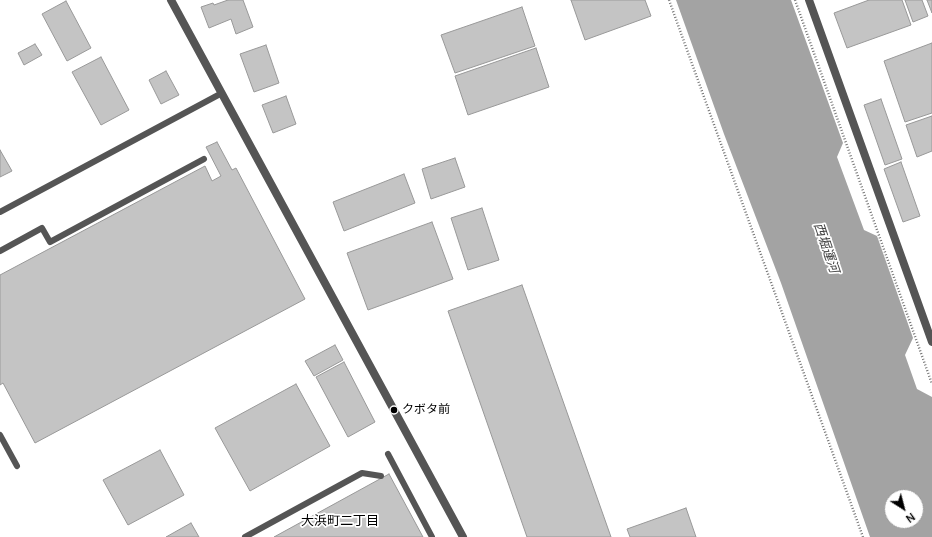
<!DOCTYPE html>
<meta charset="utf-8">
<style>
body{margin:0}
#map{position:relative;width:932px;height:537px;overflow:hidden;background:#fff;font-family:Manrope,sans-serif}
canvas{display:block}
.north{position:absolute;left:884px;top:489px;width:40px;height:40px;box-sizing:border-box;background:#fff;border:1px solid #999;border-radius:50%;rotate:144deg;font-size:11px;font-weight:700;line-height:16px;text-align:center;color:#000}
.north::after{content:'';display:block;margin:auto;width:14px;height:18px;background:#000;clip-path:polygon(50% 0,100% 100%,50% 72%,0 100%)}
</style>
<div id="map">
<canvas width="932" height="537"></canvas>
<div class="north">N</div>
</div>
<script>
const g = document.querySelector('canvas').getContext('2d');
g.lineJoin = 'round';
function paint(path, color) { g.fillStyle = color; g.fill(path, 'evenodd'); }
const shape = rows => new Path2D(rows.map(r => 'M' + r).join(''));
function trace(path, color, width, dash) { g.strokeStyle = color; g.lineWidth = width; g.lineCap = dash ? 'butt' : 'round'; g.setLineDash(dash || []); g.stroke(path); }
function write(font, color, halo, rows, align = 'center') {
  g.font = font + ' Manrope,"Noto Sans JP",sans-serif'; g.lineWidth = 3.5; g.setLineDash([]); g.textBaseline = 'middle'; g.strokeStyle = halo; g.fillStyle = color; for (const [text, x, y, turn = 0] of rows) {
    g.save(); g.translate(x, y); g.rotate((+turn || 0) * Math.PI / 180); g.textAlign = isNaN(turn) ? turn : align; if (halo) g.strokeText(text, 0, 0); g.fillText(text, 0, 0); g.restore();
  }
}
paint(shape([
 [676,0,791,0,843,143,837,157,864,230,877,236,913,338,905,355,917,389,932,397,932,537,870,537,781,283,724,134],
 [892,497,916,497,916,521,892,521]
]), '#a3a3a3');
const building = shape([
 [228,0,243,0,253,27,236,34,231,19,209,28,201,7,213,3,214,5,228,0],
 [571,0,645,0,651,16,585,40,571,0],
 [869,0,902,0,911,25,847,48,834,13,869,0],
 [905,0,922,0,928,16,913,22,905,0],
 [927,0,932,0,932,13,927,0],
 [66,1,91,48,67,61,42,14,66,1],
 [522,7,535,46,455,73,441,35,522,7],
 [932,43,932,113,905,122,884,61,932,43],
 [35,44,42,55,24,65,18,53,35,44],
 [266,45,279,83,254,92,240,54,266,45],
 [536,48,549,87,468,115,455,76,536,48],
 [101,57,129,110,101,125,72,72,101,57],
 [166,71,179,95,161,104,149,80,166,71],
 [286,96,296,124,273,133,262,105,286,96],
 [881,99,902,159,885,165,864,105,881,99],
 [932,116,932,151,917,157,906,125,932,116],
 [217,142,232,170,236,168,305,299,35,443,3,383,0,385,0,275,205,166,212,181,221,176,206,147,217,142],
 [0,150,12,171,0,177,0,150],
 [455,158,465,187,431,199,422,169,455,158],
 [901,162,920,216,903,222,884,169,901,162],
 [404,174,415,203,344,231,333,202,404,174],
 [482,208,499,260,468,270,451,218,482,208],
 [432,222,453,279,368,310,347,253,432,222],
 [522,285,611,537,527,537,448,311,522,285],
 [335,345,343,360,314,376,305,361,335,345],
 [344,362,375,422,348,437,316,377,344,362],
 [296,384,330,446,250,491,215,428,296,384],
 [160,450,184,495,128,525,103,480,160,450],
 [389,474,423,537,274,537,389,474],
 [686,508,696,537,630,537,627,529,686,508],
 [191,523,199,537,166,537,191,523]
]);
paint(building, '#c4c4c4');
trace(building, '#999', 1);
trace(shape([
 [669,0,863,537],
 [795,0,932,384]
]), '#777', 2.5, [1, 2]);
trace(shape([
 [0,212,222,93],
 [0,251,42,228,50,242,204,159],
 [0,435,17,466],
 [388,454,432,537],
 [245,537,362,473,381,476]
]), '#555', 6);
trace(shape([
 [809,0,932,342]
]), '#555', 8);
trace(shape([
 [171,0,463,537]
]), '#555', 8);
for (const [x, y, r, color] of [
 [394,410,4,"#000"]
]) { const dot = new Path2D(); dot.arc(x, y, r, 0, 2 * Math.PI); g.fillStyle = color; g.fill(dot); trace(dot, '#fff', 1.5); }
write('12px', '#000', '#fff', [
 ["クボタ前",402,410]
], 'left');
write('italic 13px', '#444', '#fff', [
 ["西堀運河",826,248,71]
]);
write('13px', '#000', '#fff', [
 ["大浜町二丁目",340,521]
]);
</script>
